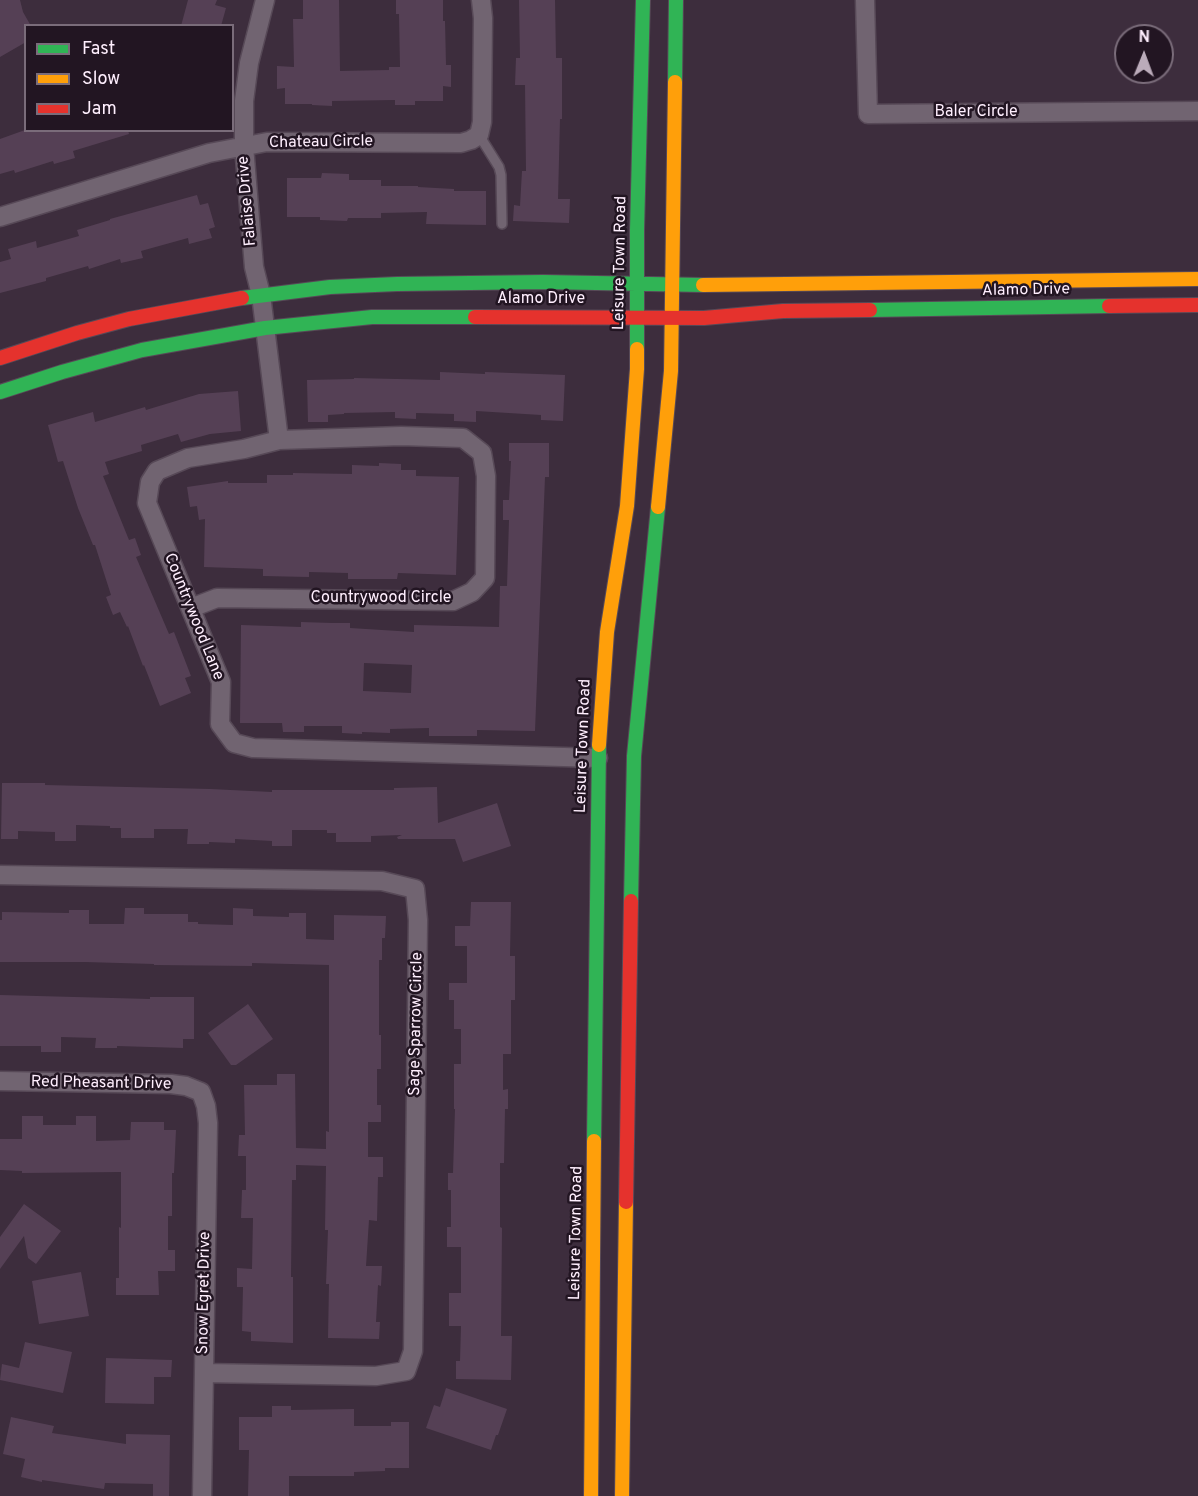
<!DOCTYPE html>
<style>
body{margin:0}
#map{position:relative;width:1198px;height:1496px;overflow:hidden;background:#3d2d3d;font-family:Overpass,sans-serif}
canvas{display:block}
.legend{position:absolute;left:24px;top:24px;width:210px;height:108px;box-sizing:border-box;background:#221522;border:2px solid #7a6c7a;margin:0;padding:8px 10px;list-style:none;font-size:18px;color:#ffeffe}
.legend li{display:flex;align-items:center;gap:12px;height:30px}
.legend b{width:30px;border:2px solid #7a6c7a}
.north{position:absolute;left:1114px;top:24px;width:60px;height:60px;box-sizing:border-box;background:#221522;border:2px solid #7a6c7a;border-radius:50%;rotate:1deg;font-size:16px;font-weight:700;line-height:24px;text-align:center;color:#ffeffe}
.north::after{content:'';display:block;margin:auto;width:21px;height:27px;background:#bbabba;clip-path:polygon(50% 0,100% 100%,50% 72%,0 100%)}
</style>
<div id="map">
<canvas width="1198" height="1496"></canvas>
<ul class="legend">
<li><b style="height:8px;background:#30b455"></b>Fast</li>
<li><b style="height:8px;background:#ff9f0a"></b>Slow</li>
<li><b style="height:8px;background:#e5322d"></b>Jam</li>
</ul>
<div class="north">N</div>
</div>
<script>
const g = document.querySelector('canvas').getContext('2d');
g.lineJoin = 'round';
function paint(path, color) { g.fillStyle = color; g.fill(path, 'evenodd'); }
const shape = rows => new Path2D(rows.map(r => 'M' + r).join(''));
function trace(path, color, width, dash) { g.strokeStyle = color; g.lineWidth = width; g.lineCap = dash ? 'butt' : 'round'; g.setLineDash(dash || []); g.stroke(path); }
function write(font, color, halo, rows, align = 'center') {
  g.font = font + ' Overpass,sans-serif'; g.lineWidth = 5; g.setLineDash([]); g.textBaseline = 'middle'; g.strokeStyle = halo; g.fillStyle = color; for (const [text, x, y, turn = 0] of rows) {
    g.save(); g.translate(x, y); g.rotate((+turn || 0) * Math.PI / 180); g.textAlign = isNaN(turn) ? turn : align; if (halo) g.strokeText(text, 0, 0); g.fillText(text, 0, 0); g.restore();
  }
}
paint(shape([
 [0,0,20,0,23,12,31,26,26,26,26,42,0,57],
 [188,0,217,0,215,5,226,8,221,26,181,26],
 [303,0,339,0,340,71,389,70,389,67,400,67,399,14,396,14,396,0,443,0,443,21,445,21,446,65,451,65,451,87,443,86,443,101,415,101,415,105,395,105,395,100,332,101,332,106,312,105,312,104,285,104,285,88,277,89,277,66,294,67,293,19,303,19],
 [519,0,555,0,556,58,562,58,562,119,560,119,558,199,570,199,569,223,513,221,514,205,520,206,522,171,526,171,525,85,515,85,516,58,520,58],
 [25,130,128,130,129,134,73,151,75,158,54,164,53,161,15,173,14,170,0,174,0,139],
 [322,173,349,174,349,180,381,180,381,186,418,186,418,187,454,189,454,191,486,191,486,225,426,224,427,212,381,213,381,218,348,218,347,221,320,220,320,217,287,217,287,178,321,178],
 [197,195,200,205,208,203,215,227,209,229,212,238,189,244,188,238,141,251,143,258,121,263,120,259,89,269,88,266,46,278,46,281,0,293,0,262,11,259,8,249,36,241,37,248,79,236,77,230,110,220,110,219],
 [440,372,485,374,485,372,565,375,563,421,541,420,541,415,476,411,476,422,454,421,454,414,416,413,416,419,395,418,395,412,344,413,344,414,328,415,328,422,308,422,307,380,354,379,354,378,440,380],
 [238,391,241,431,210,434,181,442,178,434,141,445,142,451,105,462,109,474,103,476,129,540,135,538,141,555,136,557,169,634,174,632,191,676,185,678,191,693,160,706,144,665,143,666,128,626,127,627,120,612,113,615,106,597,111,595,95,545,93,545,78,508,63,461,58,462,48,425,93,412,95,422,145,407,146,410,199,394],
 [509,443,549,443,549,477,545,477,535,731,477,730,477,736,429,736,429,728,390,729,390,733,362,732,362,734,342,733,342,726,304,726,304,732,283,732,282,723,240,723,241,625,301,627,301,622,332,623,350,623,350,628,414,632,414,625,499,627,500,586,507,586,509,520,503,520,503,500,509,500,511,461,509,461],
 [364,663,412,665,411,693,363,691],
 [379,463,401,464,401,470,416,470,416,476,459,477,456,575,398,573,397,579,348,579,348,573,309,572,309,577,263,576,263,569,204,567,205,519,199,520,197,506,190,507,187,487,228,481,228,483,267,483,267,475,293,475,293,473,352,474,352,465,379,466],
 [2,783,45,783,45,785,210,789,272,792,272,790,394,790,394,788,437,787,438,823,497,803,511,846,463,862,455,839,398,839,397,837,402,835,371,836,371,842,336,842,336,833,327,833,327,830,292,830,292,846,272,846,272,841,235,839,235,843,209,842,209,844,187,844,188,829,154,829,154,838,121,838,121,828,110,828,110,826,76,825,76,841,55,841,55,832,18,831,18,839,1,839],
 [471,902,511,902,510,956,515,956,515,1000,511,1000,511,1054,503,1054,503,1090,508,1089,508,1109,505,1109,504,1163,500,1163,500,1227,502,1228,501,1336,512,1336,511,1380,456,1379,456,1361,460,1361,461,1326,449,1326,449,1293,461,1293,461,1247,447,1247,447,1227,451,1227,451,1190,448,1190,448,1173,453,1173,455,1109,454,1109,454,1064,461,1064,461,1029,454,1029,454,1000,449,1000,449,983,467,983,467,946,455,946,455,926,470,926],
 [125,908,144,908,144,914,188,914,188,922,198,922,198,924,233,925,233,908,253,909,253,916,289,917,289,913,306,913,306,939,334,940,334,915,386,916,385,938,382,938,382,960,379,960,379,1035,381,1035,381,1069,377,1069,377,1105,381,1105,381,1122,368,1122,368,1157,383,1157,383,1177,378,1177,377,1221,369,1220,366,1266,382,1266,381,1286,378,1285,376,1322,380,1322,379,1339,328,1338,329,1284,326,1284,328,1230,325,1230,326,1166,296,1165,296,1180,292,1180,291,1277,293,1277,293,1343,251,1341,251,1332,242,1331,243,1287,237,1287,237,1268,252,1269,253,1218,241,1218,242,1190,246,1190,246,1156,238,1156,239,1135,245,1135,244,1085,277,1085,277,1074,295,1074,296,1148,326,1149,326,1131,329,1132,329,965,252,963,252,966,154,965,154,964,85,962,0,962,0,920,2,920,2,912,69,913,69,910,89,910,89,924,124,924],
 [0,995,150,999,150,997,194,997,194,1039,183,1039,183,1048,117,1046,117,1048,95,1048,96,1038,61,1037,61,1052,41,1052,41,1046,0,1046],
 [248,1004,273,1039,236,1065,231,1065,208,1033],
 [22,1116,43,1116,43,1125,76,1125,76,1116,96,1116,96,1141,130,1140,131,1122,164,1122,164,1130,176,1130,174,1173,172,1173,172,1216,168,1216,168,1250,175,1250,175,1271,158,1271,159,1295,116,1295,116,1278,119,1278,119,1227,121,1228,121,1172,22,1173,22,1171,0,1170,0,1139,22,1139],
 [24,1204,61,1231,36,1264,28,1258,24,1236,0,1269,0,1237],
 [81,1272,89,1316,39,1324,32,1281],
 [25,1342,72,1352,63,1393,0,1380,2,1364,19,1368],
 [106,1358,172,1360,171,1377,154,1377,154,1404,105,1403],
 [446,1388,507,1409,498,1435,496,1435,491,1450,426,1428,434,1405,440,1407],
 [272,1406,291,1406,291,1410,354,1409,354,1426,391,1426,391,1422,409,1422,409,1468,385,1468,385,1471,354,1472,354,1476,289,1476,289,1496,248,1496,249,1450,239,1450,239,1417,272,1417],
 [11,1417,54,1426,52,1433,126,1444,126,1434,170,1435,169,1496,153,1496,153,1484,105,1483,104,1489,42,1480,42,1482,21,1477,25,1459,3,1454]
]), '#554055');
const lane = shape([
 [479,135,499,167,501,175,502,224]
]);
const street = shape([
 [265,0,249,63,244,101,244,146,254,267,261,295,279,440],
 [865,0,868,114,1198,111],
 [0,217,209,153,267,142,461,143,471,140,479,135,482,122,483,18,481,0],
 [191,608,217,598,453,601,472,592,485,578,486,476,482,453,463,438,401,436,279,440,244,449,188,458,157,471,150,482,147,503,221,682,220,724,234,743,253,748,598,758],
 [0,875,382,881,415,889,418,920,413,1351,406,1371,376,1376,204,1373],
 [0,1081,171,1084,186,1086,201,1092,206,1106,208,1123,202,1496]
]);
const fast = shape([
 [675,82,676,0],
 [242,298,330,287,397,284,543,282,703,285],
 [870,310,1109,306],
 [637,349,637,230,643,0],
 [0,392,62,372,142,350,265,328,372,317,475,317],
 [631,901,634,756,658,507],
 [594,1141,599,745]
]);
const slow = shape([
 [703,285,1198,279],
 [658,507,671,371,675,82],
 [599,745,607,632,627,506,637,369,637,349],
 [591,1496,594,1141],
 [622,1496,626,1202]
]);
const jam = shape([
 [1109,306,1198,305],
 [475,317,704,318,783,311,870,310],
 [0,358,77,333,129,319,242,298],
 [626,1202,631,901]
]);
trace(lane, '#574957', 12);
trace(street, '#574957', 21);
trace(fast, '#574957', 16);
trace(slow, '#574957', 16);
trace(jam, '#574957', 16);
trace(lane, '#716471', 9);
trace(street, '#716471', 18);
trace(fast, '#30b455', 14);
trace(slow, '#ff9f0a', 14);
trace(jam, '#e5322d', 14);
write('16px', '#ffeffe', '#221522', [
 ["Baler Circle",976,113],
 ["Chateau Circle",321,143,-1],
 ["Falaise Drive",248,201,-95],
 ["Leisure Town Road",621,263,-89],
 ["Alamo Drive",1026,291,-1],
 ["Alamo Drive",541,300],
 ["Countrywood Circle",381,599],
 ["Countrywood Lane",193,617,68],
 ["Leisure Town Road",584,746,-88],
 ["Sage Sparrow Circle",417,1024,-89],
 ["Red Pheasant Drive",101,1084,1],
 ["Leisure Town Road",577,1233,-89],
 ["Snow Egret Drive",205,1293,-89]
]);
</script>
